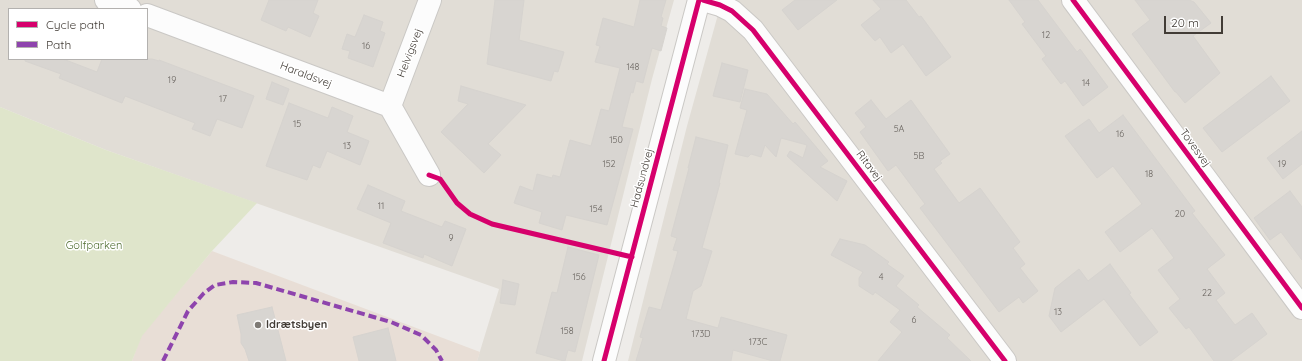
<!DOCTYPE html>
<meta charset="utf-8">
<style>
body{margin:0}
#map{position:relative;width:1302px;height:361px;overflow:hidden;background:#eeece9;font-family:Quicksand,sans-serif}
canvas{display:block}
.legend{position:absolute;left:8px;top:8px;width:140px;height:52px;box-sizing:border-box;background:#fff;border:1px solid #b3b1af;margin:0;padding:5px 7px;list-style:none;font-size:12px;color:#423c36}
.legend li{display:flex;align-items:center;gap:8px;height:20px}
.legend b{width:20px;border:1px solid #b3b1af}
.scale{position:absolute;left:1164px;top:16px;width:59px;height:18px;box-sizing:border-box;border:2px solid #423c36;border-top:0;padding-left:5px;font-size:12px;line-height:14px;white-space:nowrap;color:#423c36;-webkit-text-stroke:3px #fff;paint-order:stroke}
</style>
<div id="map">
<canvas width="1302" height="361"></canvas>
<ul class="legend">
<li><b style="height:5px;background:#d6006c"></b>Cycle path</li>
<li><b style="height:5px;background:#8e44ad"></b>Path</li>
</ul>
<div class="scale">20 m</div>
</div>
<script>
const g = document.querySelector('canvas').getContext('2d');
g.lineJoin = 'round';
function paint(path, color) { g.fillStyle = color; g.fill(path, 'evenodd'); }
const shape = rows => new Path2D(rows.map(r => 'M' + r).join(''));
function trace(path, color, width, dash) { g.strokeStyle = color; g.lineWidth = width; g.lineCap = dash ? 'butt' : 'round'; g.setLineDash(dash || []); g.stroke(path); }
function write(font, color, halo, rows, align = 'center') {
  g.font = font + ' Quicksand,sans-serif'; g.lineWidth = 3; g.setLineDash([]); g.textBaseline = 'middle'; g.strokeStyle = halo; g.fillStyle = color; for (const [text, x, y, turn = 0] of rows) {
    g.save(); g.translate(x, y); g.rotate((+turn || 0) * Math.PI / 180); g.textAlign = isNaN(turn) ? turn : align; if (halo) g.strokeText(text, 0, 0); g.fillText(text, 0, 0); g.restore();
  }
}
paint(shape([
 [0,0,674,0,652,79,582,361,477,361,499,289,106,150,0,107],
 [9,9,147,9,147,59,9,59],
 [722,0,1302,0,1302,361,628,361,687,126]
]), '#e1ddd6');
paint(shape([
 [212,251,480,352,477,361,132,361,141,336]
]), '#e8ded6');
paint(shape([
 [0,107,106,150,257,203,212,251,142,336,132,361,0,361]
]), '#dfe5cb');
const building = shape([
 [269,0,318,0,313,13,319,16,310,37,288,27,286,31,261,20,269,0],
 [495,0,524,0,519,40,564,52,558,72,554,71,551,81,487,64,495,0],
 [640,0,666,0,661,17,663,18,661,26,667,28,661,51,652,48,643,83,636,81,633,93,631,92,622,127,633,129,607,225,566,215,562,230,539,223,542,212,514,203,520,186,533,191,537,174,552,178,553,175,560,177,570,140,591,146,601,109,609,111,620,68,595,62,600,46,596,45,603,18,634,27,640,0],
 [795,0,837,0,798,30,782,10,795,0],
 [873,0,906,0,919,17,921,16,951,57,926,76,903,44,891,53,880,37,875,41,861,25,881,9,873,0],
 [1009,0,1038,0,1077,52,1080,49,1108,87,1083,106,1065,81,1061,84,1042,59,1046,56,1022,24,1025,22,1009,0],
 [1135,0,1189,0,1194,2,1211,23,1193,36,1220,73,1185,103,1176,92,1175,92,1132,34,1150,20,1135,0],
 [364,15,383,22,380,31,385,33,373,67,348,58,350,51,342,49,347,34,355,37,364,15],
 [25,59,63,59,97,72,102,59,152,59,159,61,159,60,254,96,242,128,217,119,210,136,192,129,195,123,125,96,122,103,59,78,61,74,25,61,25,59],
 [722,63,748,70,740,102,713,96,722,63],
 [1271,76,1290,101,1222,152,1203,128,1271,76],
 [272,82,289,89,283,105,266,99,272,82],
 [461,86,526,105,488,144,501,155,484,173,441,132,468,104,458,101,461,86],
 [745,89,767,94,793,124,795,122,828,161,820,167,847,181,837,201,787,156,790,151,803,158,807,145,781,138,776,157,765,145,761,157,751,154,748,157,735,154,747,110,740,108,745,89],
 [871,100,886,119,911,100,950,154,940,161,942,163,934,169,959,203,980,188,1020,242,1013,248,1025,264,1020,268,1038,291,1023,303,1019,297,999,312,920,208,925,204,896,165,888,171,860,132,866,127,855,113,871,100],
 [289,103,328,118,332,107,353,116,347,132,369,141,360,165,327,151,320,168,313,165,307,180,266,166,289,103],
 [1123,115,1195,211,1192,213,1225,255,1207,269,1225,293,1216,300,1235,325,1252,313,1267,334,1231,361,1214,361,1189,327,1186,329,1169,308,1180,299,1158,270,1174,258,1152,228,1120,252,1105,232,1142,204,1113,166,1097,178,1065,136,1089,119,1099,133,1123,115],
 [1302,131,1302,164,1283,179,1267,158,1302,131],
 [696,137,728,145,719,183,720,183,702,248,712,251,701,286,693,291,686,319,718,328,721,317,787,335,780,361,773,361,733,350,731,361,636,361,643,338,640,337,649,307,661,310,678,251,673,250,677,238,671,236,689,168,688,168,696,137],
 [368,185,405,201,401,211,442,227,445,221,466,229,452,266,424,254,423,258,383,243,391,223,357,209,368,185],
 [1290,191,1302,207,1302,260,1281,232,1270,240,1254,218,1290,191],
 [840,239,865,245,889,262,887,264,904,276,896,286,919,305,917,307,950,335,947,338,971,361,878,361,902,332,890,322,900,310,875,292,873,295,859,286,859,278,863,272,831,255,840,239],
 [568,247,599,255,575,352,568,350,565,361,564,361,536,353,552,292,557,293,568,247],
 [1110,264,1131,293,1129,294,1158,332,1140,346,1104,299,1061,332,1049,316,1055,288,1079,269,1088,281,1110,264],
 [503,280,519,284,515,305,500,303,503,280],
 [272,307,286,361,249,361,245,349,241,343,241,334,237,315,272,307],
 [388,328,396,361,359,361,353,337,388,328]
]);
paint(building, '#d8d5d1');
trace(building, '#d6d3cf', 1);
const minor = shape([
 [106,0,130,9],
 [703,0,720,5,732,11,753,30,1005,361],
 [1073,0,1302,308],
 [147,15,390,106,429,175],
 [390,106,430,0]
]);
const tertiary = shape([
 [604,361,699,0]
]);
trace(minor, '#cac8c5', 24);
trace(tertiary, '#cac8c5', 24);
trace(minor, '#fcfcfc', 22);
trace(tertiary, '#fcfcfc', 22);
trace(shape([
 [163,361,188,311,204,293,215,285,233,282,256,283,391,322,421,335,436,350,442,361]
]), '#8e44ad', 4, [8, 4]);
trace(shape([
 [703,0,720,5,732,11,753,30,1005,361],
 [1073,0,1302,308],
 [429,175,440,179,457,203,470,214,492,224,632,257],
 [604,361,699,0]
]), '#d6006c', 5);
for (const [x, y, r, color] of [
 [258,325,4,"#7e7a75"]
]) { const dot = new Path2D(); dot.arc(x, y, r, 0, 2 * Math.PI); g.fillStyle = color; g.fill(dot); trace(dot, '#fff', 1.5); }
write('9px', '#68635e', null, [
 ["12",1046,35],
 ["16",366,46],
 ["148",633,67],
 ["19",172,80],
 ["14",1086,83],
 ["17",223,99],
 ["15",297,124],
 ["5A",899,129],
 ["16",1120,134],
 ["150",616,140],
 ["13",347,146],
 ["5B",919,156],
 ["152",609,164],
 ["19",1282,164],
 ["18",1149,174],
 ["11",381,206],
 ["154",596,209],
 ["20",1180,214],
 ["9",451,238],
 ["156",579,277],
 ["4",881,277],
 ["22",1207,293],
 ["13",1058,312],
 ["6",914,320],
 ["158",567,331],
 ["173D",701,334],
 ["173C",758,342]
]);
write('11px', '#423c36', '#fff', [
 ["Helvigsvej",410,53,-69],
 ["Haraldsvej",306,75,21],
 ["Tovesvej",1195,148,54],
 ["Ritavej",869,166,53],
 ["Hadsundvej",642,178,-75]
]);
write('11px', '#4f6d30', '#fff', [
 ["Golfparken",94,246]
]);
write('bold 11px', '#423c36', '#fff', [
 ["Idrætsbyen",266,325]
], 'left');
</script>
